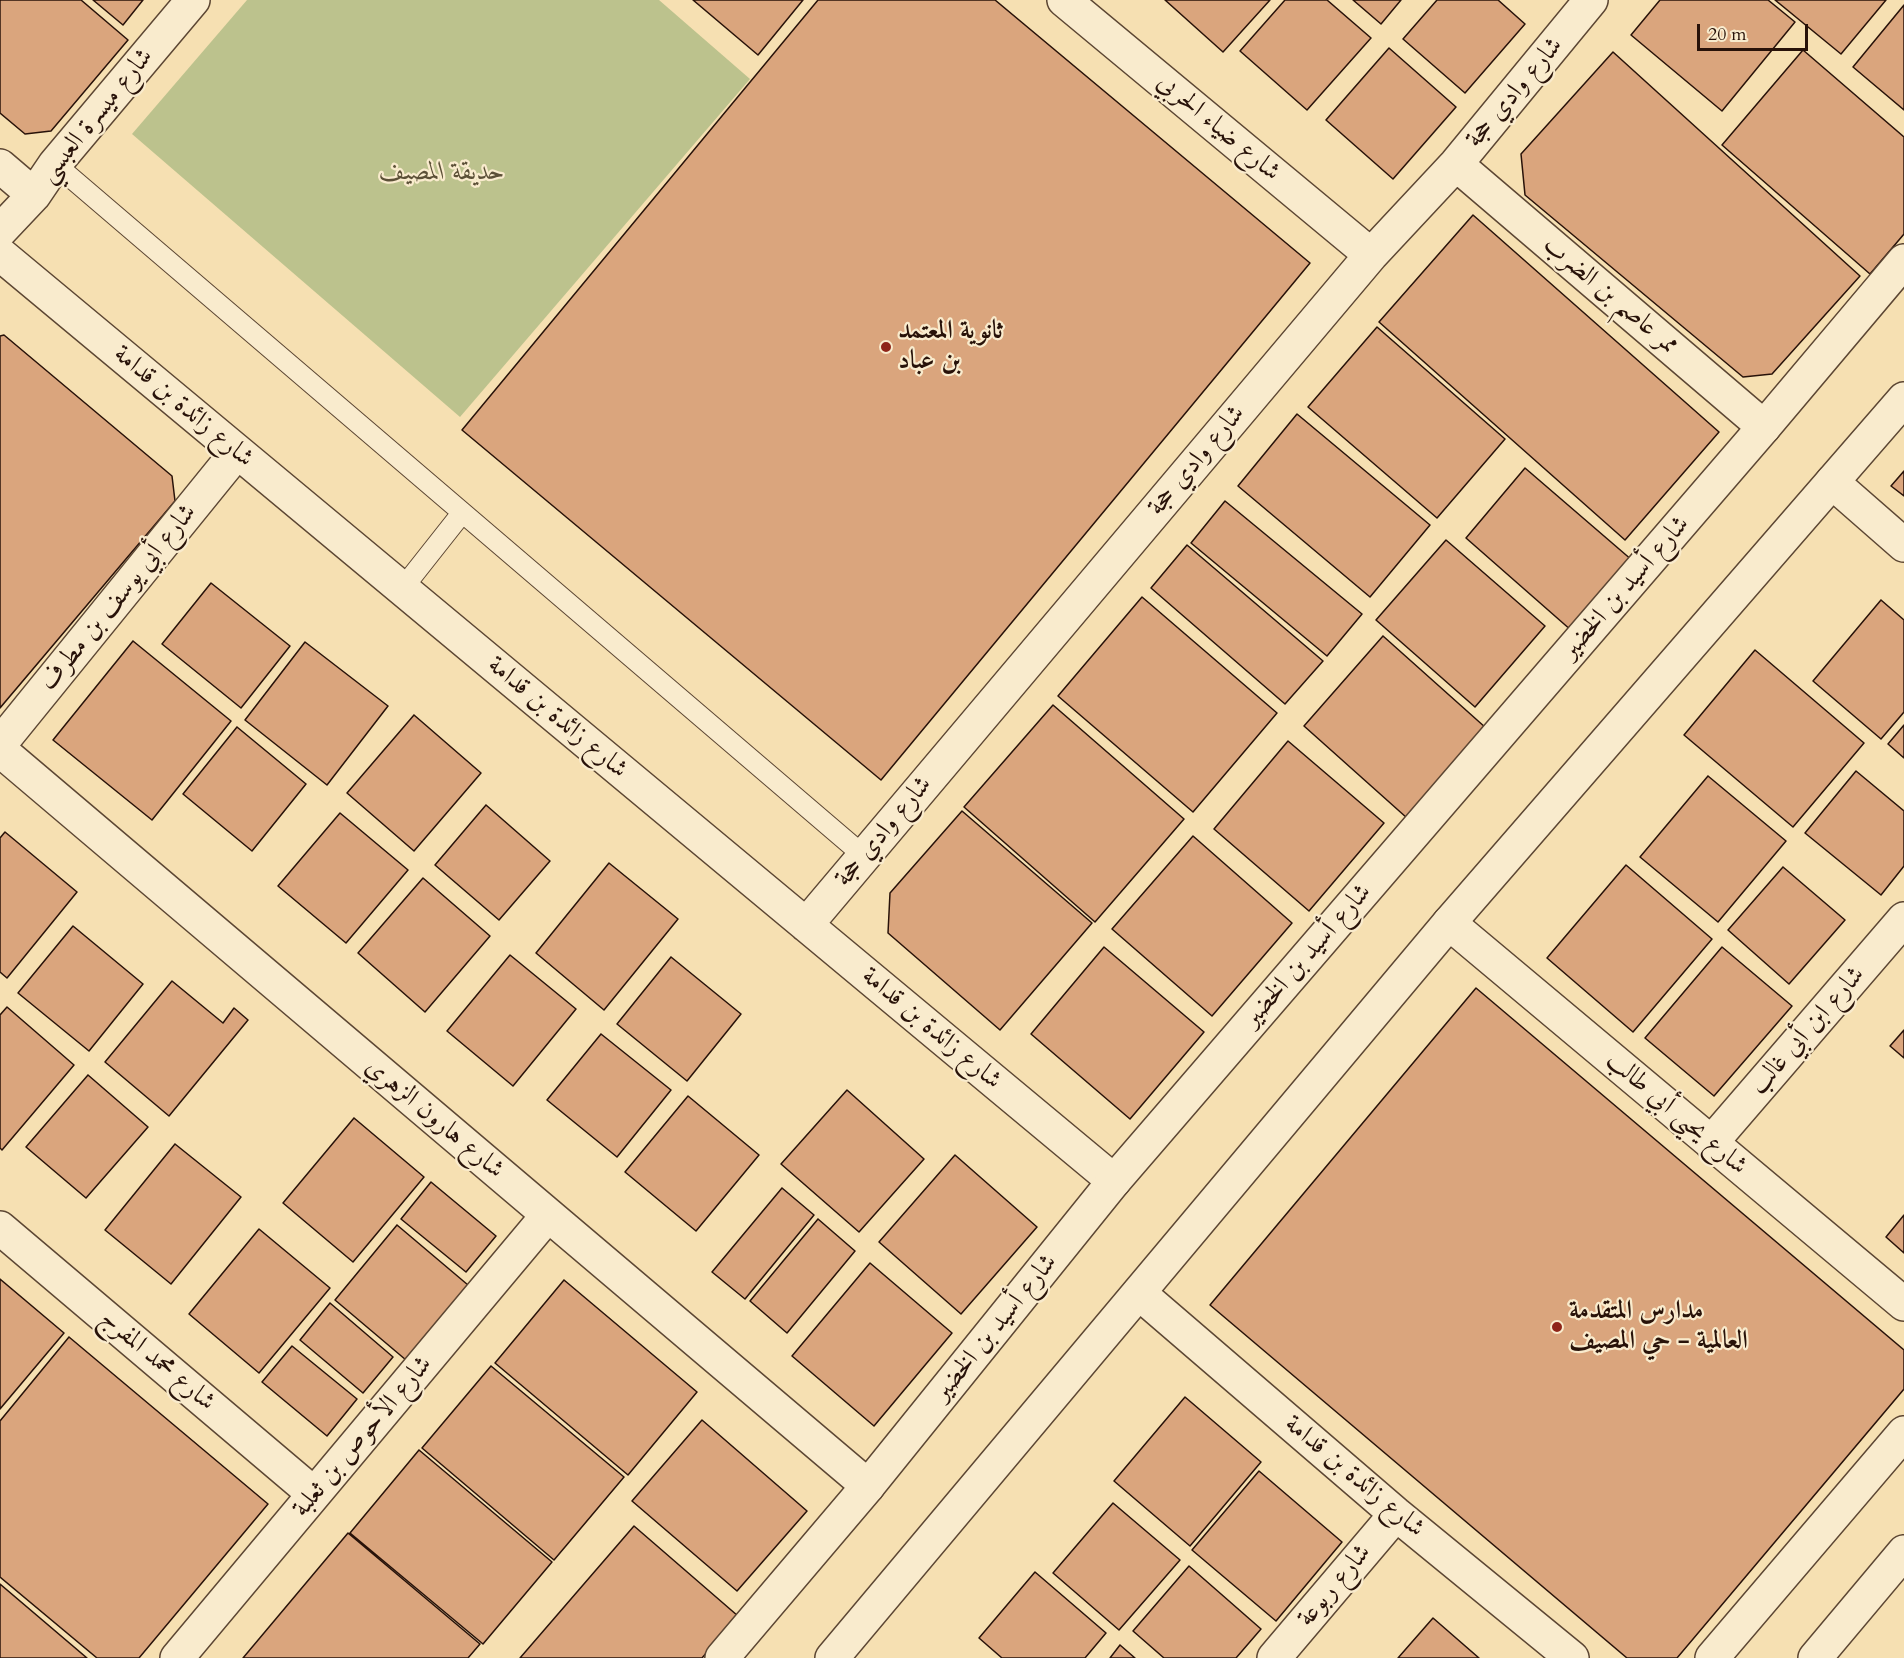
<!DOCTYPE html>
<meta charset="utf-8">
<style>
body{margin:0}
#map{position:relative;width:1904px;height:1658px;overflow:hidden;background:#f6e0b2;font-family:Cardo,serif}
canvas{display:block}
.scale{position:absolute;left:1697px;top:24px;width:111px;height:27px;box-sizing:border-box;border:3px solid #281209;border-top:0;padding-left:8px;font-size:18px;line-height:21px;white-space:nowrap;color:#281209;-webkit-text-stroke:4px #f9ebcd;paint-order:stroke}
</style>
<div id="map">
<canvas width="1904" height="1658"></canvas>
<div class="scale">20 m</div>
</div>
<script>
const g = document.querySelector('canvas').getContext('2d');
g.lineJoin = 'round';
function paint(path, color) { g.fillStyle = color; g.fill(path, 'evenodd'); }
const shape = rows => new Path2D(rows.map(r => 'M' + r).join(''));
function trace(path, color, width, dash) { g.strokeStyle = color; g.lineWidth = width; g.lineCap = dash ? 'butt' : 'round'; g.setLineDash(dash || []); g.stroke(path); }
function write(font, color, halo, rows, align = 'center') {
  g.font = font + ' Cardo,Amiri,serif'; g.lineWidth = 4.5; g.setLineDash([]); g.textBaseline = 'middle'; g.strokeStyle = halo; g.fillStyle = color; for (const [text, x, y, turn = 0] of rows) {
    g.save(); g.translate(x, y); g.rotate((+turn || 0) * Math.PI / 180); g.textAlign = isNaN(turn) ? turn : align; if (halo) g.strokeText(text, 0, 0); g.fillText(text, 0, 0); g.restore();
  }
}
paint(shape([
 [247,0,659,0,750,79,460,417,132,134]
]), '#bcc28d');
const building = shape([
 [0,0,81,0,128,40,51,131,25,134,0,113,0,0],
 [93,0,143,0,123,25,93,0],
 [693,0,803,0,758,55,693,0],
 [818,0,995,0,1310,263,881,780,462,430,818,0],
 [1165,0,1270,0,1223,52,1165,0],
 [1285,0,1327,0,1371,38,1307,110,1240,51,1285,0],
 [1353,0,1401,0,1381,24,1353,0],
 [1437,0,1498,0,1525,24,1465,93,1403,39,1437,0],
 [1660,0,1768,0,1795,22,1722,111,1631,35,1660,0],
 [1775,0,1886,0,1841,54,1775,0],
 [1904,5,1904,110,1853,67,1904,5],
 [1389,48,1456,107,1393,179,1326,120,1389,48],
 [1803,50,1904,137,1904,234,1870,274,1722,145,1803,50],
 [1613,52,1860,276,1772,374,1743,377,1525,195,1521,154,1613,52],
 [1473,215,1719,432,1625,540,1379,322,1473,215],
 [1377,327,1505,439,1437,518,1308,407,1377,327],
 [4,335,172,476,175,501,0,708,0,336,4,335],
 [1297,414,1430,525,1370,597,1238,486,1297,414],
 [1525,468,1633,561,1572,631,1466,538,1525,468],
 [1904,471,1904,496,1891,486,1904,471],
 [1225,501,1362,614,1327,656,1191,543,1225,501],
 [1446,540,1545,626,1475,707,1376,620,1446,540],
 [1187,545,1323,661,1285,704,1151,588,1187,545],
 [211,583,290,646,241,708,162,644,211,583],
 [1142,597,1277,713,1193,812,1058,696,1142,597],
 [1881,600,1904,620,1904,712,1881,739,1813,681,1881,600],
 [1383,636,1486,728,1407,818,1304,726,1383,636],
 [133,641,231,721,152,820,53,740,133,641],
 [305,642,388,706,327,785,245,720,305,642],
 [1755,650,1864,743,1793,827,1684,735,1755,650],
 [1053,705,1184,819,1095,922,964,807,1053,705],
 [414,715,481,773,414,851,347,793,414,715],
 [1904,725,1904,758,1888,744,1904,725],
 [237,727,306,784,252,851,183,794,237,727],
 [1288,741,1384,823,1309,911,1214,829,1288,741],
 [1856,771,1904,811,1904,866,1881,895,1805,833,1856,771],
 [1708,776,1786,841,1718,922,1640,857,1708,776],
 [486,805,550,861,499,920,435,865,486,805],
 [962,811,1092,923,1000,1030,888,933,890,893,962,811],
 [340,813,408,870,346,943,278,886,340,813],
 [5,832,77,892,7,978,0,972,0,838,5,832],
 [1193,836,1292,923,1212,1016,1112,929,1193,836],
 [609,863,678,919,604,1010,536,953,609,863],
 [1626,865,1712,939,1633,1032,1547,958,1626,865],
 [1783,867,1845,920,1789,984,1728,930,1783,867],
 [423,878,490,936,425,1012,358,953,423,878],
 [73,926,143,984,89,1051,18,993,73,926],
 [1104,947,1204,1032,1130,1119,1031,1034,1104,947],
 [1722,947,1792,1006,1714,1096,1645,1038,1722,947],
 [510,955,576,1009,513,1086,447,1031,510,955],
 [671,957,741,1014,687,1081,617,1024,671,957],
 [172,981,223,1023,234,1008,248,1020,169,1116,105,1062,172,981],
 [1476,988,1904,1350,1904,1389,1677,1658,1627,1658,1210,1305,1476,988],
 [7,1007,74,1065,2,1150,0,1148,0,1015,7,1007],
 [1904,1030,1904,1058,1890,1046,1904,1030],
 [601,1034,671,1090,617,1157,547,1100,601,1034],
 [88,1075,148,1127,86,1198,26,1147,88,1075],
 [847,1090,924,1159,859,1232,781,1164,847,1090],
 [688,1096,759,1155,696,1231,625,1172,688,1096],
 [354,1118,424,1177,353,1262,283,1203,354,1118],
 [175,1144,241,1197,171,1284,105,1230,175,1144],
 [955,1155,1037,1227,961,1314,879,1242,955,1155],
 [431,1182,496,1236,466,1272,401,1219,431,1182],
 [782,1188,814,1215,745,1299,712,1272,782,1188],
 [1904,1215,1904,1253,1886,1237,1904,1215],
 [818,1219,855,1251,787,1333,750,1301,818,1219],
 [397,1225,468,1285,406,1360,335,1300,397,1225],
 [259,1229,330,1288,259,1373,189,1314,259,1229],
 [870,1263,952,1333,874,1426,792,1356,870,1263],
 [0,1279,64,1333,0,1409,0,1279],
 [564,1280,697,1392,628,1475,495,1363,564,1280],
 [330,1303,393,1357,363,1393,300,1340,330,1303],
 [69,1337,268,1504,139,1658,97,1658,0,1577,0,1421,69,1337],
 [292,1346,357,1399,327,1436,262,1382,292,1346],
 [491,1366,624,1477,554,1560,422,1448,491,1366],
 [1185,1397,1261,1462,1190,1546,1114,1481,1185,1397],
 [702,1420,807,1511,737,1591,632,1501,702,1420],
 [419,1450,552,1562,483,1644,350,1533,419,1450],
 [1259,1471,1342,1542,1276,1621,1192,1550,1259,1471],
 [1113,1503,1180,1560,1119,1630,1053,1573,1113,1503],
 [634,1526,738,1616,702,1658,520,1658,634,1526],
 [348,1533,480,1644,468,1658,243,1658,348,1533],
 [1189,1566,1261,1629,1236,1658,1164,1658,1133,1631,1189,1566],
 [1035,1572,1106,1633,1085,1658,1002,1658,979,1638,1035,1572],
 [0,1584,87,1658,0,1658,0,1584],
 [1433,1618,1479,1658,1398,1658,1433,1618],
 [1120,1645,1135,1658,1110,1658,1120,1645]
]);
paint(building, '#daa57d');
trace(building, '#281209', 1.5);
const service = shape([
 [55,164,864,856],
 [402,589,462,513]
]);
const minor = shape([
 [1064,0,1371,255],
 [1456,164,1764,427],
 [0,166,34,195],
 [0,231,34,195,55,164,193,0],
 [0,254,1114,1181],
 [1832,482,1904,545],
 [0,744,237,452],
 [0,750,868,1486],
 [1449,923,1904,1304],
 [806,925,1371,255,1456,164,1591,0],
 [1711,1143,1904,919],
 [0,1228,314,1494],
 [1139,1293,1396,1514,1572,1658],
 [177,1658,548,1215],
 [1274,1658,1396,1514]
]);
const tertiary = shape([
 [722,1658,868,1486,1114,1181,1764,427,1904,261],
 [832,1658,1449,923,1904,399],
 [1712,1658,1904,1433],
 [1815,1658,1904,1552]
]);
trace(service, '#5c4633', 22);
trace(minor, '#5c4633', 36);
trace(tertiary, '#5c4633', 36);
trace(service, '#f9ebcd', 20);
trace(minor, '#f9ebcd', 33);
trace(tertiary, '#f9ebcd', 33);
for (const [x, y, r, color] of [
 [886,347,6,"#8f2418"],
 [1557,1327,6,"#8f2418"]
]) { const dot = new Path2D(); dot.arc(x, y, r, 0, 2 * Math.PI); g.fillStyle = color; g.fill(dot); trace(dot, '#f9ebcd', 2); }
write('26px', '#281209', '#f9ebcd', [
 ["شارع وادي حجة",1515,93,-50],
 ["شارع ميسرة العبسي",97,116,-51],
 ["شارع ضياء الحربي",1218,128,40],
 ["ممر عاصم بن الضرب",1610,296,40],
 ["شارع زائدة بن قدامة",183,407,40],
 ["شارع وادي حجة",1197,461,-50],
 ["شارع أسيد بن الخضير",1626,588,-49],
 ["شارع أبي يوسف بن مطرف",119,598,-51],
 ["شارع زائدة بن قدامة",557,718,40],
 ["شارع وادي حجة",884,832,-50],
 ["شارع أسيد بن الخضير",1308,956,-49],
 ["شارع زائدة بن قدامة",931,1029,40],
 ["شارع ابن أبي غالب",1808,1031,-49],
 ["شارع يحيى أبي طالب",1676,1114,40],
 ["شارع هارون الزهري",434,1119,40],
 ["شارع أسيد بن الخضير",996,1328,-51],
 ["شارع محمد المفرج",157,1361,40],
 ["شارع الأحوص بن ثعلبة",363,1437,-50],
 ["شارع زائدة بن قدامة",1354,1477,40],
 ["شارع ربوعة",1335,1586,-50]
]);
write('italic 26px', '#5c5037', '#f9ebcd', [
 ["حديقة المصيف",442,173]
]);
write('bold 26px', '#281209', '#f9ebcd', [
 ["ثانوية المعتمد",898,332],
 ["بن عباد",898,362],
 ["مدارس المتقدمة",1569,1312],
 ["العالمية - حي المصيف",1569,1342]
], 'left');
</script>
